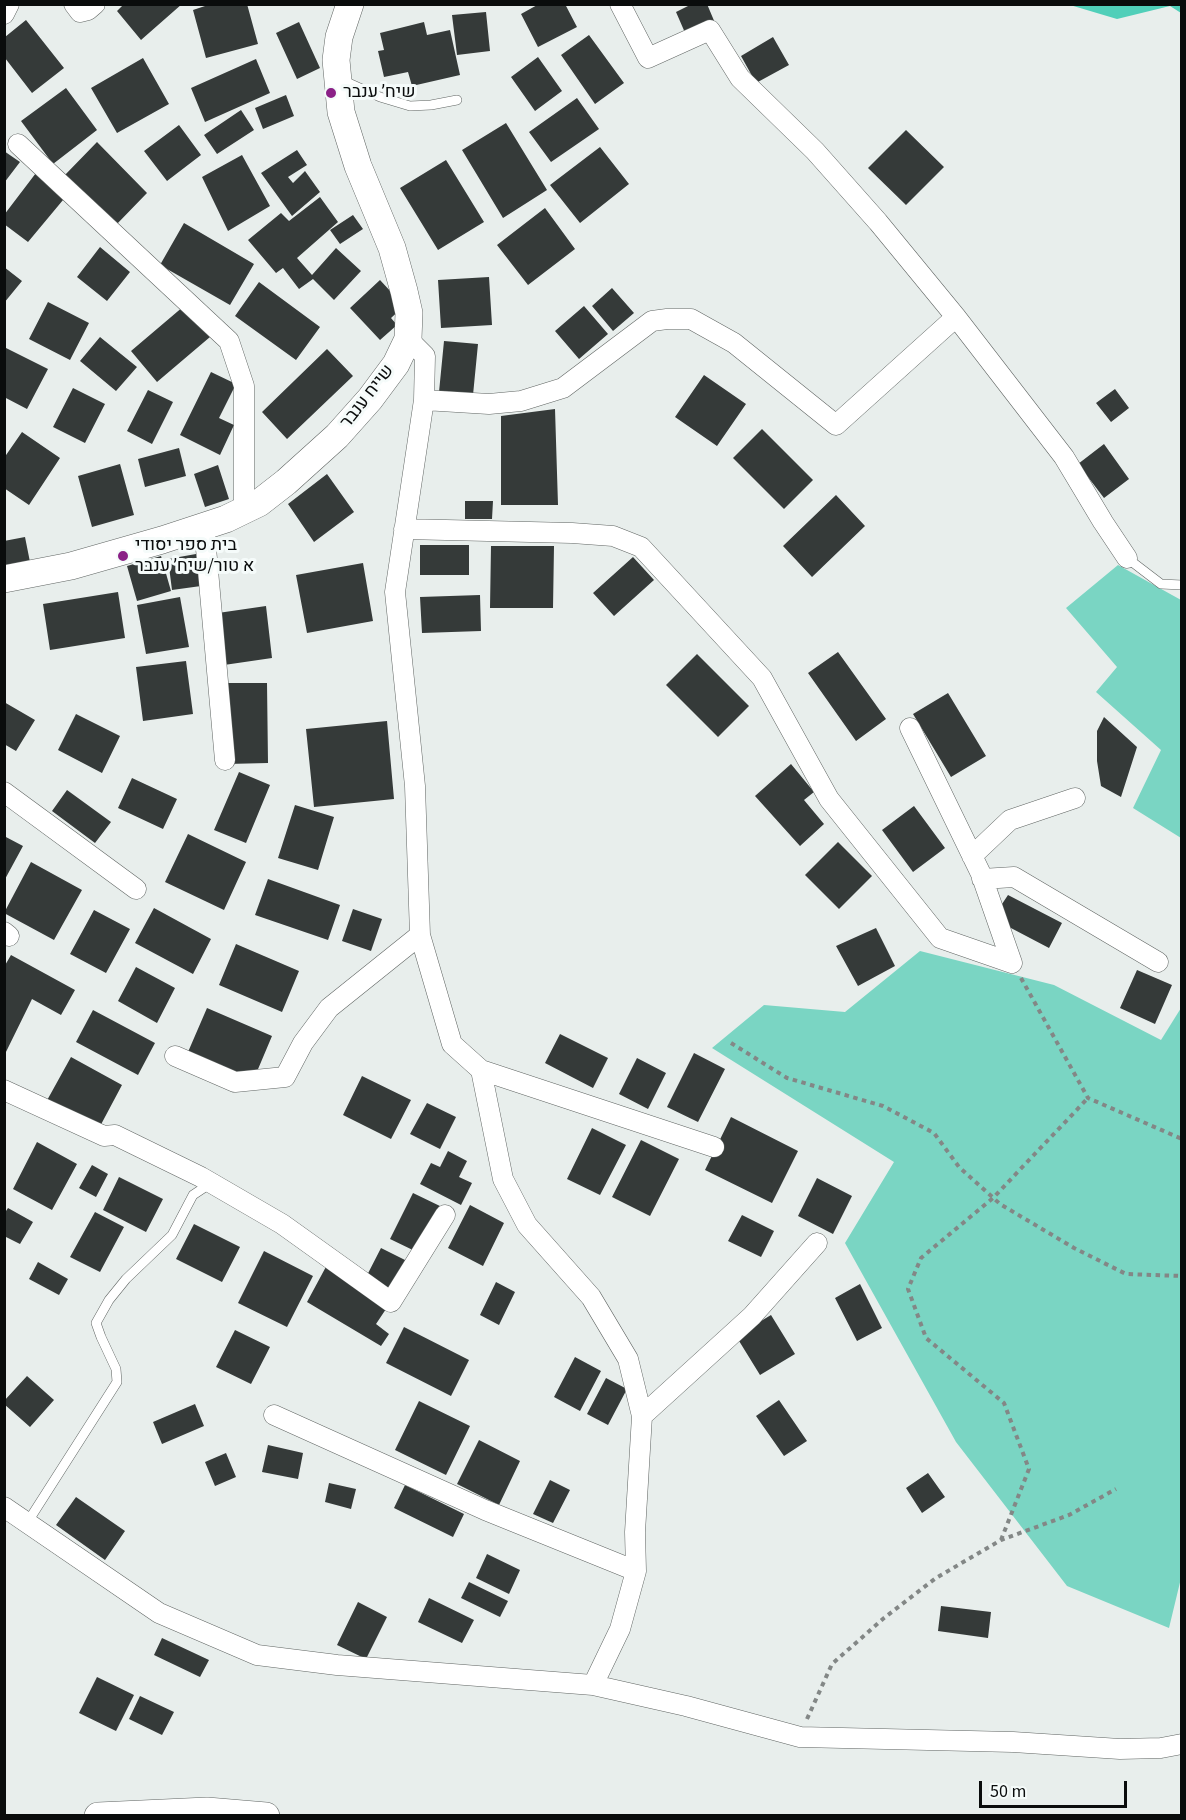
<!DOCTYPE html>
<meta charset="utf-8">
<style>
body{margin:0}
#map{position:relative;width:1186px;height:1820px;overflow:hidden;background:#e8eeec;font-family:"Source Sans 3",sans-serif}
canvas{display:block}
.frame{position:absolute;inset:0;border:6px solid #0a0c0c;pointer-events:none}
.scale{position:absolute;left:979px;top:1781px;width:148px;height:27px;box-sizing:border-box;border:3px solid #0a0c0c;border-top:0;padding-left:8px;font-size:18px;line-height:21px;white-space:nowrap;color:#0a0c0c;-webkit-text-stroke:4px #f5fbfa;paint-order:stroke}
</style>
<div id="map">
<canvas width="1186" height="1820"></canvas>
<div class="frame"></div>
<div class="scale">50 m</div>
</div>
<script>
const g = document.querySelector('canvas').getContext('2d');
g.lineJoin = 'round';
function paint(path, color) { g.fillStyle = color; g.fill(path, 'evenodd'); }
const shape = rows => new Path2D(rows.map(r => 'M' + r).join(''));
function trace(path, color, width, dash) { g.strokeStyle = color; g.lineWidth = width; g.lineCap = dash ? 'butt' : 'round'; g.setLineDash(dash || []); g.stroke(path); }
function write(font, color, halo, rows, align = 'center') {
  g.font = font + ' "Source Sans 3",Heebo,sans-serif'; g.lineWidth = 6; g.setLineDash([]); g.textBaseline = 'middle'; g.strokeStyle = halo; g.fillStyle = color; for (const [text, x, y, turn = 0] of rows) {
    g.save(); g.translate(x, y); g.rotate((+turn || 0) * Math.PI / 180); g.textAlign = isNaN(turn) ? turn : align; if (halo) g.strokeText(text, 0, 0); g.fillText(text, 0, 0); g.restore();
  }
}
paint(shape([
 [1118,565,1181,600,1181,838,1133,808,1161,750,1096,692,1117,667,1066,608],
 [920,951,1054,985,1161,1040,1181,1008,1182,1574,1169,1628,1067,1586,956,1442,845,1243,894,1162,712,1048,764,1005,845,1012]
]), '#7ad5c3');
paint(shape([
 [1070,5,1181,5,1181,13,1170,6,1117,19]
]), '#50cfb9');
paint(shape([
 [124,4,182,4,141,40,117,11],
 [211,4,247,4,258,44,206,58,193,10],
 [539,4,565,4,577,27,538,47,521,14],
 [692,4,707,4,715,23,686,35,676,12],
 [486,12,490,51,457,55,452,15],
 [26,20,64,68,32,93,5,58,5,37],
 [299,22,320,68,297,79,276,33],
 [424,22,427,35,450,30,460,75,412,86,408,72,384,77,378,51,384,50,380,33],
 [589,35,624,83,595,104,561,55],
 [773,37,789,65,756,83,741,56],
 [538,57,562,91,535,111,511,77],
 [143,58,169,104,117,133,91,88],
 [256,59,270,93,205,122,191,88],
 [66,88,97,130,53,164,21,121],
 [286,95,294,116,263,129,255,108],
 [577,98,599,129,551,162,529,132],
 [241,110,254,130,217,154,204,135],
 [506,123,547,190,503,218,462,150],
 [179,125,201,155,167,181,144,151],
 [906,130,944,167,906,205,868,168],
 [97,142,147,193,115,226,64,176],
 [600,147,629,184,580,223,550,185],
 [297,150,307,165,288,177,293,183,305,171,320,192,292,216,261,173],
 [4,151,20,162,4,183],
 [242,155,270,206,228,231,202,177],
 [446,160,484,222,438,250,400,188],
 [39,169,68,194,28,242,4,224,4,215],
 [320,197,338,222,297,258,312,275,336,248,361,271,334,300,313,279,299,289,283,268,276,273,248,240,281,213,289,221],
 [545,208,575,249,528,285,497,245],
 [353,215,363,229,340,244,330,230],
 [184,223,254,264,230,305,160,265],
 [100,247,130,272,107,301,77,277],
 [4,267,22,281,4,303],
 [489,277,492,325,441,328,438,280],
 [380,280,404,306,391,318,397,325,380,340,350,308],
 [259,282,320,327,296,360,235,316],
 [612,288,634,313,613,331,592,306],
 [48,302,89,323,70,360,29,339],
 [184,306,210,337,157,382,131,351],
 [584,306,608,334,579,359,555,331],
 [100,337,137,367,116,391,80,361],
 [444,341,478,344,473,395,439,392],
 [4,347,48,369,27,409,4,397],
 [327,349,353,376,287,439,262,412],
 [211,372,236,384,219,418,234,425,220,455,180,435],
 [704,375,746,404,717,446,675,417],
 [73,388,105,404,85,443,53,427],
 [1115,389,1129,408,1111,422,1096,403],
 [148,390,173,402,152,444,127,431],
 [555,409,558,505,501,505,501,416],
 [762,429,813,480,784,509,733,458],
 [22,432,60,458,29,505,4,488,4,458],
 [1104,444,1129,479,1104,498,1078,464],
 [179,448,186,476,145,487,138,459],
 [120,464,134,515,92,527,78,476],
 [218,465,229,499,205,507,194,474],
 [327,474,354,512,314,542,288,504],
 [836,495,865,526,812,577,783,546],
 [465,501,493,501,492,519,465,519],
 [25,537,30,562,4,566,4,541],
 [420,545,469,545,469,575,420,575],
 [491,546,554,546,553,608,490,608],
 [196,554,201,586,172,590,168,559],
 [161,556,171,591,137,601,127,566],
 [633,557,654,580,614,616,593,593],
 [363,563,373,621,307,633,296,575],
 [118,592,125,638,50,650,43,604],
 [480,595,481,631,422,633,420,597],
 [180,597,189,647,146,654,137,605],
 [266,606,272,658,224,665,218,613],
 [838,652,886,719,856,741,808,673],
 [697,654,749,706,718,737,666,685],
 [186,661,193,714,143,721,136,667],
 [226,683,267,683,268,763,227,764],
 [948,693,986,756,951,777,913,714],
 [4,702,35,720,16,751,4,744],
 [76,714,120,736,102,773,58,750],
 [1104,717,1137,747,1121,797,1101,786,1097,761,1097,731],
 [387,721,394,799,314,807,306,729],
 [791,764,814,792,804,800,824,824,800,846,755,796],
 [239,772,270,785,246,843,214,830],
 [132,778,177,799,163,829,118,808],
 [67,790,111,822,95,843,52,811],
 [295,805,334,817,318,870,278,858],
 [914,806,945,848,913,872,882,830],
 [188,834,246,862,224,910,165,882],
 [4,836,23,846,4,881],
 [838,842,872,876,839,909,805,875],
 [31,862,82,890,54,940,4,913],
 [268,879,340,905,328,940,255,915],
 [1008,895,1062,923,1049,948,1009,927,1000,907],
 [154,908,211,939,193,974,135,943],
 [353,909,382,919,371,951,342,941],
 [94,910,130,929,106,973,70,954],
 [876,928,895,966,858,986,836,946],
 [236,944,299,971,282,1012,219,985],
 [11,955,75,990,61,1015,32,999,4,1056,4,967],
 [136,967,175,988,157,1023,118,1001],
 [1137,970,1172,985,1155,1024,1120,1008],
 [207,1008,272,1036,253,1081,188,1052],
 [93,1010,155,1043,138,1075,76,1042],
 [560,1034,608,1058,593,1088,545,1063],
 [694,1053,725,1069,698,1122,667,1107],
 [71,1057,122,1085,97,1132,45,1104],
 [637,1058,666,1073,648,1109,619,1094],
 [362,1076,411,1100,391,1139,343,1115],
 [427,1103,456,1117,440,1149,410,1134],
 [731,1117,798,1151,772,1203,705,1170],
 [592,1128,626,1145,600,1195,567,1179],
 [641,1140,679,1159,650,1216,612,1197],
 [37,1142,77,1164,52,1210,13,1189],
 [448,1151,467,1161,459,1177,472,1183,461,1205,420,1184,431,1163,440,1167],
 [92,1165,108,1174,96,1197,79,1188],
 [119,1177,163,1199,146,1232,103,1210],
 [817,1178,852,1196,833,1234,798,1216],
 [413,1193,442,1207,419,1253,390,1239],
 [470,1205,504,1223,483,1266,448,1248],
 [8,1208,33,1222,20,1244,4,1236,4,1214],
 [95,1212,124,1227,100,1272,70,1257],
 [742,1215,774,1231,761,1257,728,1241],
 [194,1224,240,1247,222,1282,176,1259],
 [381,1248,409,1262,389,1299,362,1285],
 [264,1251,313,1276,287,1327,238,1303],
 [38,1262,68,1279,59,1295,29,1279],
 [328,1263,388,1306,376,1324,389,1334,381,1346,307,1302],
 [496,1282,515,1292,499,1325,480,1315],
 [860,1284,882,1328,857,1341,835,1298],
 [771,1315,795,1354,760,1375,736,1336],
 [404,1327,469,1360,451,1396,386,1363],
 [235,1330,270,1347,251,1384,216,1367],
 [575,1357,601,1371,580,1411,554,1397],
 [27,1376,54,1400,30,1427,4,1404,4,1401],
 [606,1378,627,1389,608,1425,587,1414],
 [779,1400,807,1441,784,1456,756,1416],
 [419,1401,470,1426,446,1475,395,1450],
 [195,1404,204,1426,162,1444,153,1422],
 [479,1440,520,1461,499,1505,457,1484],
 [268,1445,303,1453,298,1479,262,1472],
 [226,1453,236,1477,215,1486,205,1462],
 [928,1473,945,1497,922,1513,906,1488],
 [550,1480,570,1490,553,1523,533,1514],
 [329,1483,356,1489,351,1509,325,1502],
 [405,1485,464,1514,453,1537,394,1508],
 [76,1497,125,1531,105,1560,56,1525],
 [487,1554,520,1570,509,1594,476,1578],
 [469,1582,508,1601,500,1617,461,1598],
 [429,1598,474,1620,462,1643,418,1622],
 [358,1602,387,1617,366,1659,337,1645],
 [941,1606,991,1612,988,1638,938,1631],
 [162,1638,209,1660,200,1677,154,1655],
 [97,1677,134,1695,116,1731,79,1713],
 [140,1696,174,1712,162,1735,129,1719]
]), '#353a39');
const lane = shape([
 [342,80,380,97,410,106,431,105,457,100],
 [1127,558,1161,584,1182,585],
 [27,1523,117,1382,116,1369,101,1337,96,1323,109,1300,126,1279,172,1235,193,1195,211,1183]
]);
const street = shape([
 [74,4,80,12,88,10,95,4],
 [620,4,648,58,710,30,740,78,815,151,878,222,956,317,1064,457,1103,522,1127,558],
 [4,14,9,4],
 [18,144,229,341,244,386,244,510],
 [408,339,425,356,424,400,395,592,415,786,420,935,452,1044,481,1070,714,1147],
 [424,400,489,404,521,401,563,388,652,321,667,319,691,319,734,343,836,425,956,317],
 [204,526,225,760],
 [404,529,572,533,613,536,641,547,762,678,829,799,940,938,1012,963],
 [910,728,981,874,1012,963],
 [4,792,136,889],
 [972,856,1010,820,1075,798],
 [982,879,1014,877,1158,962],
 [4,932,9,936],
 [175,1056,235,1082,285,1077,303,1043,329,1008,420,935],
 [481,1070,503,1179,527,1225,591,1297,628,1359,642,1416,635,1532,636,1571,620,1629,593,1685],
 [4,1090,104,1136,115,1135,201,1177,282,1224,391,1302,445,1215],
 [274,1415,485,1510,636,1571],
 [642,1416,752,1316,817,1243],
 [4,1507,159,1613,257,1655,337,1665,593,1685,686,1706,800,1737,1013,1742,1120,1749,1161,1748,1182,1744]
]);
const secondary = shape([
 [4,579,71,566,162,540,226,519,259,503,286,482,337,436,370,399,396,364,408,339,409,313,404,291,392,248,358,166,341,112,336,60,339,37,350,4],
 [98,1816,207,1811,266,1816]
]);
trace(lane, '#606563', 10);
trace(street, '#606563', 21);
trace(secondary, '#606563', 28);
trace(shape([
 [1021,978,1088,1098,1182,1139],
 [731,1043,787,1078,883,1106,934,1133,959,1167,1000,1204,1074,1248,1126,1274,1182,1276],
 [1001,1540,1029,1469,1004,1403,926,1338,908,1289,921,1258,993,1198,1088,1098],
 [807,1719,832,1664,884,1618,936,1578,1001,1540,1069,1515,1116,1489]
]), '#838786', 4, [4.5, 4.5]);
trace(lane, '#fff', 9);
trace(street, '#fff', 20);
trace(secondary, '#fff', 27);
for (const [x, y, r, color] of [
 [331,93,6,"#8a2086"],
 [123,556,6,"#8a2086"]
]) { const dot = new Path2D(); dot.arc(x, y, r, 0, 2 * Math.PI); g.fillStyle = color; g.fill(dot); trace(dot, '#f5fbfa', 2); }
write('18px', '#0a0c0c', '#f5fbfa', [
 ["שיח׳ ענבר",343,93],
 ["בית ספר יסודי",135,546],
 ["א טור/שיח׳ ענבר",135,567]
], 'left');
write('18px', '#0a0c0c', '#f5fbfa', [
 ["שייח ענבר",368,397,-52]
]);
</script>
